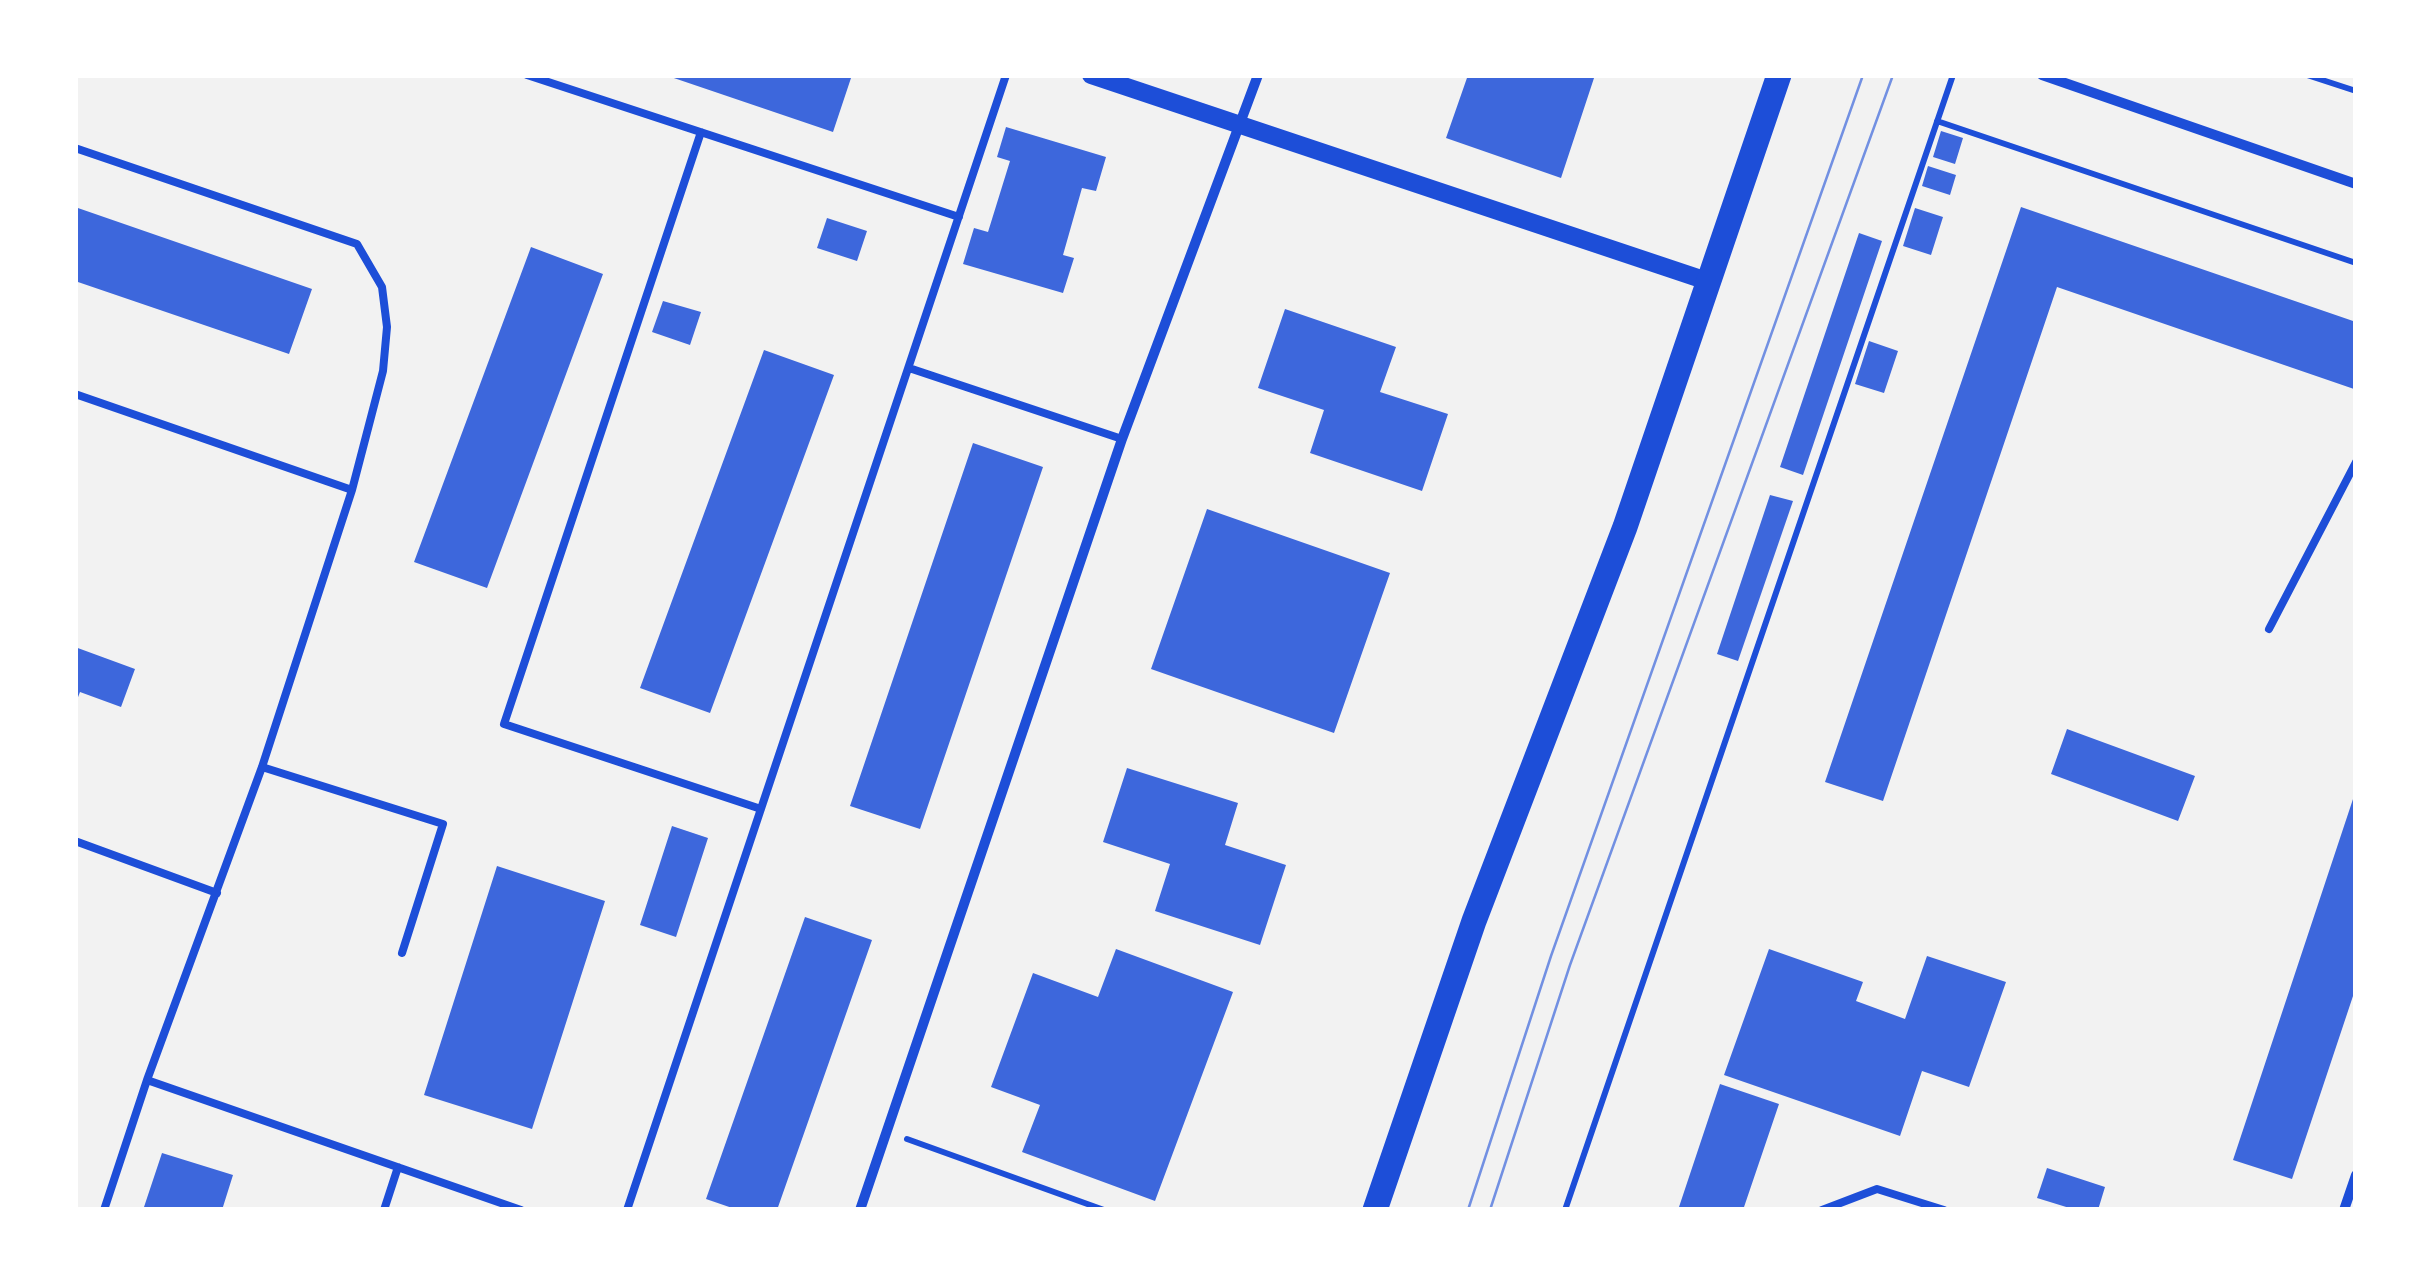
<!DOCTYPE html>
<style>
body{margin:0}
#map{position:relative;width:2431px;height:1285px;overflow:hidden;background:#f2f2f2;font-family:Literata,serif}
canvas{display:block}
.frame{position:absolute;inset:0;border:78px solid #fff;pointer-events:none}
</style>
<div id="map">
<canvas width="2431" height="1285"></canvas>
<div class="frame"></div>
</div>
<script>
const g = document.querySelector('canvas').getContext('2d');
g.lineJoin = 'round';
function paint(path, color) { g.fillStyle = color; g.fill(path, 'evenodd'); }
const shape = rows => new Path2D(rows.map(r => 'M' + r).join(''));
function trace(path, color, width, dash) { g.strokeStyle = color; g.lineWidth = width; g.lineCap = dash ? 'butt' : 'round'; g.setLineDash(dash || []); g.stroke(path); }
paint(shape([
 [665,75,852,75,833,132],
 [1468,75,1595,75,1561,178,1446,138],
 [1006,127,1106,157,1096,191,1082,188,1063,255,1074,258,1063,293,963,264,974,228,988,232,1010,161,997,157],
 [1941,131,1963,138,1955,164,1933,157],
 [1928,166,1956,175,1950,195,1922,186],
 [75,207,312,289,289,354,75,281],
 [2021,207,2356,322,2356,382,2354,389,2057,287,1883,801,1825,782],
 [1915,208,1943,217,1931,255,1903,246],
 [827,218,867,231,857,261,817,248],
 [1859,233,1882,241,1803,475,1780,467],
 [531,247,603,274,487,588,414,562],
 [663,301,701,312,690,345,652,332],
 [1285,309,1396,347,1380,392,1448,414,1422,491,1310,453,1324,410,1258,388],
 [1869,341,1898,351,1884,393,1855,384],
 [764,350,834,375,710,713,640,688],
 [973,443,1043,467,920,829,850,806],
 [1770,495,1793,501,1738,661,1717,654],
 [1207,509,1390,573,1334,733,1151,669],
 [75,647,135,669,121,707,80,692,75,705],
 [2067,729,2195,776,2178,821,2051,774],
 [1127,768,1238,803,1225,845,1286,865,1260,945,1155,911,1170,864,1103,842],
 [2356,790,2356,987,2292,1179,2233,1160],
 [672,826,708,838,676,937,640,925],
 [497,866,605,901,532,1129,424,1095],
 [805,917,872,940,777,1210,738,1210,706,1199],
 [1116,949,1233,992,1155,1201,1022,1152,1040,1105,991,1087,1033,973,1098,997],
 [1769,949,1863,982,1856,1001,1905,1019,1927,956,2006,982,1969,1087,1922,1071,1900,1136,1724,1075],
 [1720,1084,1779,1104,1743,1210,1678,1210],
 [162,1153,233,1175,222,1210,143,1210],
 [2047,1168,2105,1187,2098,1210,2076,1210,2037,1198]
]), '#3d67dc');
trace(shape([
 [2307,75,2356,91],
 [1937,121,2356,263],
 [907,1139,1104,1210],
 [1565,1210,1953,75]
]), '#1d4ed8', 6);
trace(shape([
 [527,75,959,217],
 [701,132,504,724,761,809],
 [75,148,357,244,382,287,387,327,383,371,352,490,262,767,147,1080,104,1210],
 [909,368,1122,439],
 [75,394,352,490],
 [2269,629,2356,462],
 [262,767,443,824,402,953],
 [75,841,217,893],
 [147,1080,521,1210],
 [384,1210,398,1167],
 [627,1210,1006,75],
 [1822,1210,1877,1189,1944,1210]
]), '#1d4ed8', 8);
trace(shape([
 [2042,75,2356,184],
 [860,1210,1122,439,1258,75],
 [2344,1210,2356,1175]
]), '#1d4ed8', 10);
trace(shape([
 [1091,75,1710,282]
]), '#1d4ed8', 18);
trace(shape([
 [1375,1210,1474,921,1625,527,1779,75]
]), '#1d4ed8', 25);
trace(shape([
 [1468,1210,1551,956,1863,75],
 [1490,1210,1570,965,1893,75]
]), '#7290e2', 2.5);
</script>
